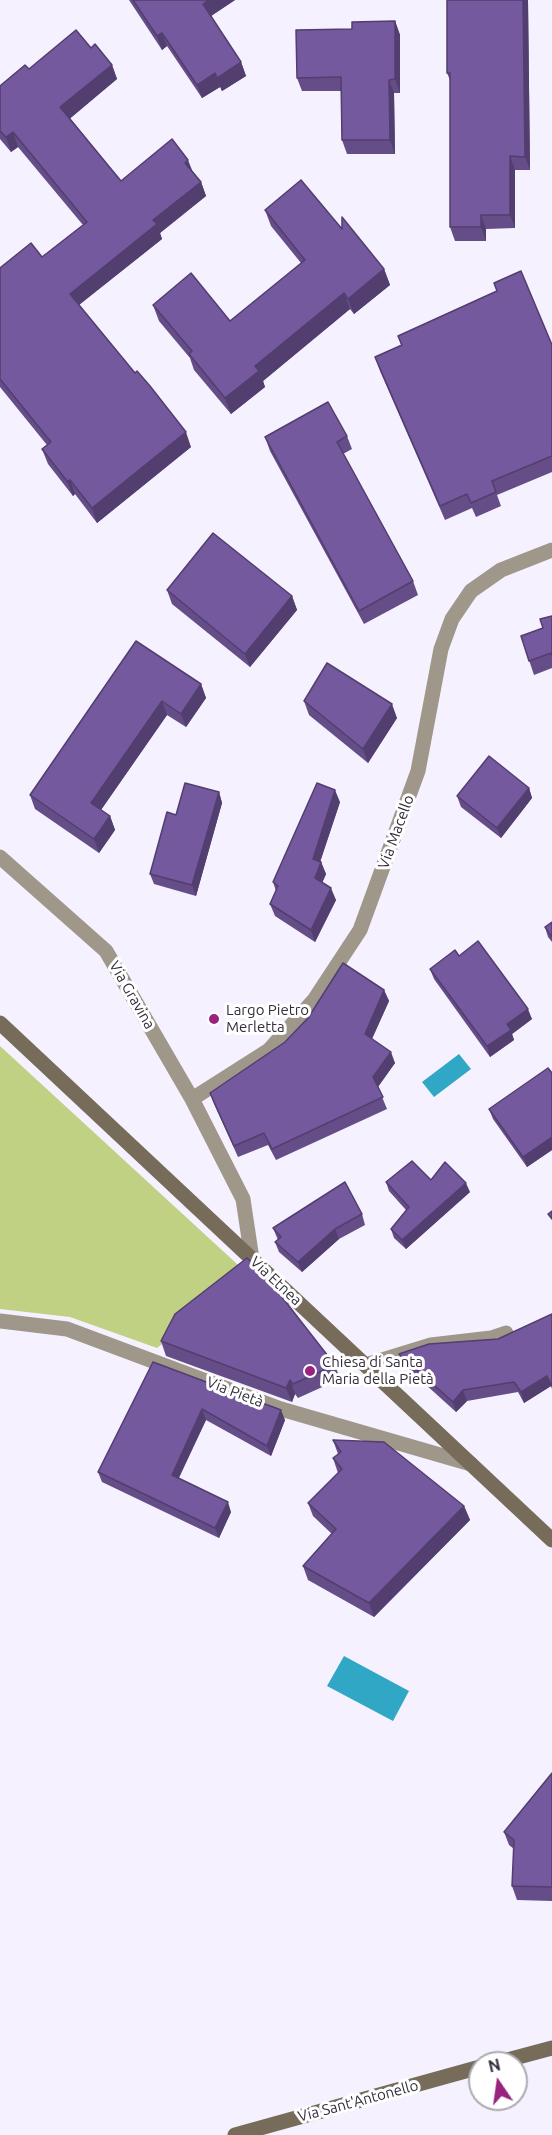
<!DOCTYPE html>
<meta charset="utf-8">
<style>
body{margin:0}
#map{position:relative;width:552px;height:2135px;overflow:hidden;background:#f5f1fe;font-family:Ubuntu,sans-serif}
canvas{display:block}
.north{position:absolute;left:468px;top:2051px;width:60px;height:60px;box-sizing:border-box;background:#fff;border:2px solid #adabb1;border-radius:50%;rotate:347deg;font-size:16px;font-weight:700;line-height:24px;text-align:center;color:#332e3b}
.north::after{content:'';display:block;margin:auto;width:21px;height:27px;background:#992480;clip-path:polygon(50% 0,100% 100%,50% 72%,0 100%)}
</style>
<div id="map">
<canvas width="552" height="2135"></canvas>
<div class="north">N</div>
</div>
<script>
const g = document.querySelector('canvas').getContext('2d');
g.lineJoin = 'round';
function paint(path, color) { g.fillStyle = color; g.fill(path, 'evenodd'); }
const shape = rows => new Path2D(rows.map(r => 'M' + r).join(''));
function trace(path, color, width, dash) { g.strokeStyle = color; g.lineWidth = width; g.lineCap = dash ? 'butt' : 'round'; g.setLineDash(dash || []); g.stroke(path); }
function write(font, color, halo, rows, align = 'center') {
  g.font = font + ' Ubuntu,sans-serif'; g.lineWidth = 6; g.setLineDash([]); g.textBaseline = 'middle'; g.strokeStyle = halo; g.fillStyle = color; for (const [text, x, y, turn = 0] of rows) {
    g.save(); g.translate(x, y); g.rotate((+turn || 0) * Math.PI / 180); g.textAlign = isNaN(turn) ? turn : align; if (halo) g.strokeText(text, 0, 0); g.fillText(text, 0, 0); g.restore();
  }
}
paint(shape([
 [0,1046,249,1275,157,1348,70,1317,0,1309]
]), '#c0d184');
paint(shape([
 [459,1054,471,1069,434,1097,422,1082],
 [344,1656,409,1691,393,1721,327,1686]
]), '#31a7c6');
trace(shape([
 [0,857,106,951,192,1099,243,1199,252,1259],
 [192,1099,269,1050,314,1000,360,930,418,771,441,649,452,619,471,591,501,570,552,550],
 [0,1321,67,1329,281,1409,471,1464],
 [366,1365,431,1345,491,1338,506,1333]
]), '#9e978a', 15);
trace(shape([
 [0,1023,552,1540],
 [496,2063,552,2048],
 [235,2135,480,2067]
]), '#766c59', 15);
paint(shape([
 [129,0,235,0,211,16,241,62,246,76,222,91,220,87,202,98,167,46,162,50],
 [447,0,528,0,530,170,515,170,515,228,486,229,486,241,455,241,450,227,450,80,447,73],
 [395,21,400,35,400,93,394,93,395,154,347,154,342,140,341,91,302,91,297,78,352,29],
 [91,48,112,65,117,79,70,118,121,181,193,172,201,182,206,196,160,233,162,239,79,305,191,447,97,523,75,494,73,496,48,464,42,449,47,445,0,387,0,268,42,257,83,225,18,147,11,152,0,139,0,86,29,69],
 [265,210,342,229,384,269,390,285,354,314,350,309,263,381,265,387,231,414,194,370,190,358,159,321,153,305,230,321,301,263,271,226],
 [494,283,552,345,552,472,497,495,501,506,476,517,472,508,445,520,380,371,375,357,401,345,398,336,497,291],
 [347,436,352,449,343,454,413,581,418,595,364,624,270,451,265,437],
 [167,590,292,596,297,610,250,667,172,604],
 [552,616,552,668,534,675,521,636,543,628],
 [136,641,201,684,206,698,186,727,167,715,101,810,110,816,115,830,99,853,35,809,30,795],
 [304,701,397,718,368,763,309,715],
 [529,788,532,798,501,838,461,807,457,796],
 [219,792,222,803,196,896,154,884,150,874,176,815],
 [340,802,320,862,321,862,326,874,322,883,336,900,315,942,275,916,270,904,276,891,273,882],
 [552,922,552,942,548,937,545,927],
 [459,956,532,1019,512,1034,514,1040,490,1057,434,979,430,969],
 [384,990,389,1001,372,1039,395,1063,378,1087,387,1109,276,1160,268,1145,238,1157,214,1104,210,1093],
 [552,1073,552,1150,527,1167,493,1119,489,1109],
 [431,1180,470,1192,406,1249,394,1238,391,1229,406,1210,389,1191,386,1182],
 [362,1214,365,1225,339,1239,302,1272,279,1252,275,1242,278,1240,273,1228],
 [552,1314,552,1389,551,1386,524,1403,518,1392,467,1401,456,1412,403,1364,399,1354,498,1339],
 [161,1341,335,1365,340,1379,298,1398,295,1394,292,1402,166,1356],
 [153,1362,285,1420,271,1456,206,1420,179,1478,231,1512,219,1538,102,1482,98,1472],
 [333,1440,464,1506,470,1520,374,1617,308,1580,303,1566,332,1534,313,1516,308,1503,338,1473,333,1458,338,1454],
 [552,1773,552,1901,517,1900,512,1886,514,1849,509,1845,504,1832]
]), '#654d88');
paint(shape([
 [209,0,235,0,208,18,203,4],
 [523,0,528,0,530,170,525,157],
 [395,21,400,35,400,93,395,79],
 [162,33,167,46,162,50,157,36],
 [241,62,246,76,222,91,217,78],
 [112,65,117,79,66,122,60,107],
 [215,73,220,87,202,98,197,85],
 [389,80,394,93,395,154,390,140],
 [13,132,18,147,11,152,6,137],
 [510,156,515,170,515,228,510,215],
 [188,160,194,175,185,163],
 [201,182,206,196,160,233,162,239,75,308,70,294,153,220],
 [481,215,486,229,486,241,481,227],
 [384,269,390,285,354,314,348,299],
 [344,293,350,309,263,381,265,387,231,414,225,398,255,366],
 [186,432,191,447,97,523,92,508],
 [70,480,75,494,73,496,67,481],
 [292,596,297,610,250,667,245,654],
 [201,684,206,698,186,727,181,714],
 [162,701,167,715,96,817,91,803],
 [392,704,397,718,368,763,363,749],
 [529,788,532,798,501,838,497,828],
 [335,790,340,802,317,871,313,859],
 [219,792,222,803,196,896,192,885],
 [110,816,115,830,99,853,94,839],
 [321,862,326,874,319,890,315,878],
 [331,888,336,900,315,942,311,930],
 [384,990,389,1001,369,1045,365,1034],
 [528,1009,532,1019,512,1034,514,1040,490,1057,487,1046,507,1024],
 [391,1052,395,1063,377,1088,373,1077],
 [552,1137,552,1150,527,1167,523,1157],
 [466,1183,470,1192,406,1249,402,1240],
 [335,1229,339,1239,302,1272,298,1262],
 [547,1376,551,1386,524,1403,521,1392],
 [290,1380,295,1394,292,1402,286,1388],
 [463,1390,467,1401,456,1412,453,1402],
 [202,1409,206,1420,175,1485,172,1475],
 [281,1410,285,1420,271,1456,267,1446],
 [228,1502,231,1512,219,1538,215,1528],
 [464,1506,470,1520,374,1617,369,1603]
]), '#523e6f');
const building = shape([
 [133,0,209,0,203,4,241,62,217,78,215,73,197,85,162,33,157,36,133,0],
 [447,0,523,0,525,157,510,156,510,215,481,215,481,227,450,227,450,73,447,73,447,0],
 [395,21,395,79,389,80,390,140,342,140,341,77,297,78,296,30,352,29,352,22,395,21],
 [76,30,91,48,95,44,112,65,60,107,121,181,172,139,188,160,185,163,201,182,153,220,157,224,70,294,135,373,137,371,150,386,186,432,92,508,70,480,67,481,42,449,51,442,0,379,0,268,31,243,42,257,87,222,13,132,6,137,0,131,0,86,25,65,29,69,76,30],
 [301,180,342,229,342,217,384,269,348,299,344,293,255,366,259,371,225,398,189,354,192,351,153,305,191,273,230,321,305,260,265,210,301,180],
 [521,271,552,345,552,456,492,481,496,492,471,503,467,494,440,506,375,357,402,345,398,336,497,291,494,283,521,271],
 [328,402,347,436,337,442,413,581,359,611,265,437,328,402],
 [213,533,292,596,245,654,167,590,213,533],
 [552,616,552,656,551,653,529,661,521,636,543,628,540,619,552,616],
 [136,641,201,684,181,714,162,701,91,803,110,816,94,839,30,795,136,641],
 [327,663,392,704,363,749,304,701,327,663],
 [489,756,529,788,497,828,457,796,489,756],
 [185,783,219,792,192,885,150,874,167,812,176,815,185,783],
 [317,783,335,790,313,859,321,862,315,878,331,888,311,930,270,904,278,886,273,882,317,783],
 [552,922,552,937,545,927,552,922],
 [478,941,528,1009,507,1024,511,1030,487,1046,430,969,455,950,459,956,478,941],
 [343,963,384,990,365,1034,391,1052,373,1077,383,1097,272,1149,264,1133,234,1146,210,1093,285,1042,308,1018,343,963],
 [548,1068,552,1073,552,1137,523,1157,489,1109,548,1068],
 [412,1161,431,1180,445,1162,466,1183,402,1240,391,1229,409,1207,386,1182,412,1161],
 [345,1182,362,1214,335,1229,298,1262,275,1242,281,1237,273,1228,345,1182],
 [552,1211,552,1219,548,1214,552,1211],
 [247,1258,264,1274,335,1365,293,1384,290,1380,286,1388,161,1341,175,1314,247,1258],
 [552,1314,552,1386,547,1376,521,1392,514,1382,463,1390,453,1402,399,1354,429,1344,498,1339,552,1314],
 [153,1362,281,1410,267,1446,202,1409,172,1475,228,1502,215,1528,98,1472,153,1362],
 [333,1440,384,1442,464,1506,369,1603,303,1566,336,1529,308,1503,342,1469,333,1458,341,1452,333,1440],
 [552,1773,552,1887,512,1886,514,1840,504,1832,552,1773]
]);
paint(building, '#75599e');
trace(building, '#523e6f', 1.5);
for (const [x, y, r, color] of [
 [214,1019,6,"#992480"],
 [310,1371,6,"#992480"]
]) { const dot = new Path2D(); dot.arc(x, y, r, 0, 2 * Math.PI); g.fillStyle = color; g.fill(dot); trace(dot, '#fff', 2); }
write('15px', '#332e3b', '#fff', [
 ["Via Macello",396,832,-70],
 ["Via Gravina",132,995,60],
 ["Via Etnea",276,1281,43],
 ["Via Pietà",235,1392,21],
 ["Via Sant'Antonello",358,2101,-15]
]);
write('15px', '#332e3b', '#fff', [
 ["Largo Pietro",226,1010],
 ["Merletta",226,1027],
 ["Chiesa di Santa",322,1362],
 ["Maria della Pietà",322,1379]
], 'left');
</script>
